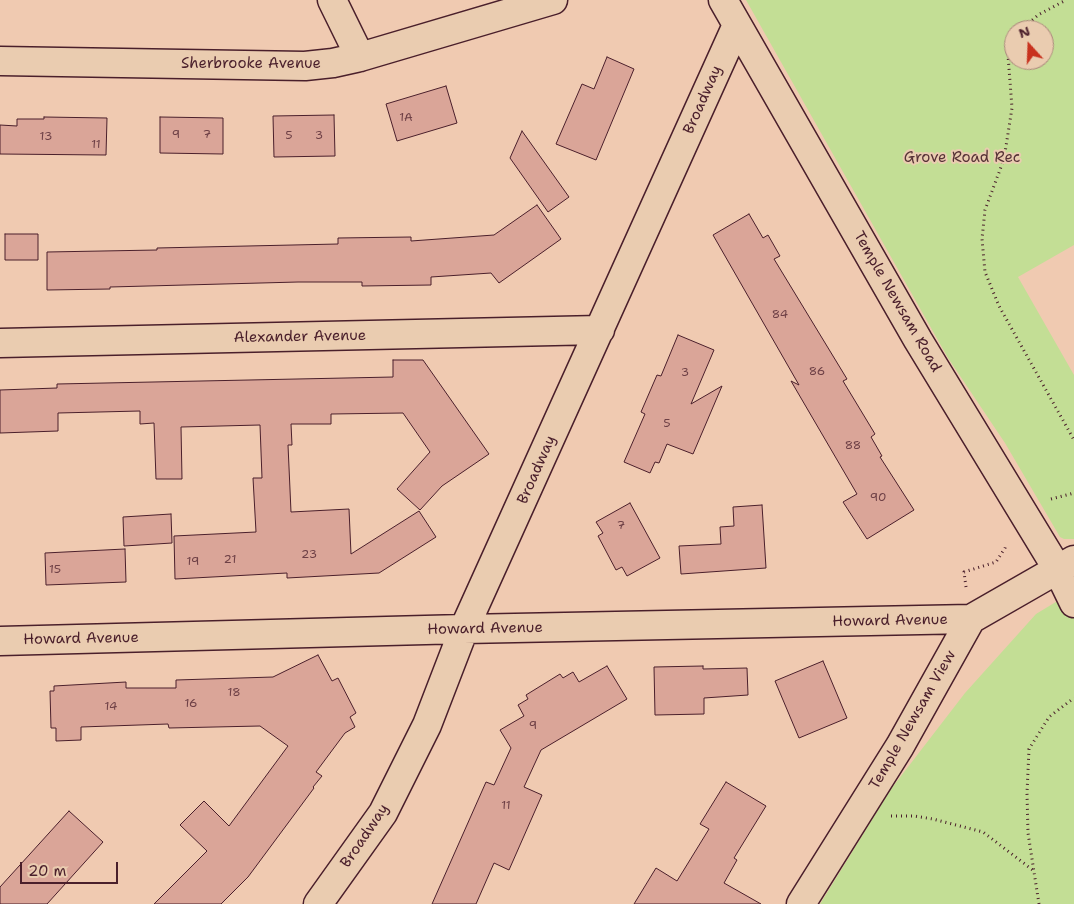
<!DOCTYPE html>
<style>
body{margin:0}
#map{position:relative;width:1074px;height:904px;overflow:hidden;background:#f0cab1;font-family:"Shantell Sans",sans-serif}
canvas{display:block}
.north{position:absolute;left:1004px;top:20px;width:50px;height:50px;box-sizing:border-box;background:#eaccb0;border:1px solid #aa877b;border-radius:50%;rotate:340deg;font-size:14px;font-weight:700;line-height:20px;text-align:center;color:#4a1f2b}
.north::after{content:'';display:block;margin:auto;width:18px;height:22px;background:#c8321e;clip-path:polygon(50% 0,100% 100%,50% 72%,0 100%)}
.scale{position:absolute;left:20px;top:862px;width:98px;height:22px;box-sizing:border-box;border:2px solid #4a1f2b;border-top:0;padding-left:6px;font-size:15px;line-height:18px;white-space:nowrap;color:#4a1f2b;-webkit-text-stroke:4px #eaccb0;paint-order:stroke}
</style>
<div id="map">
<canvas width="1074" height="904"></canvas>
<div class="north">N</div>
<div class="scale">20 m</div>
</div>
<script>
const g = document.querySelector('canvas').getContext('2d');
g.lineJoin = 'round';
function paint(path, color) { g.fillStyle = color; g.fill(path, 'evenodd'); }
const shape = rows => new Path2D(rows.map(r => 'M' + r).join(''));
function trace(path, color, width, dash) { g.strokeStyle = color; g.lineWidth = width; g.lineCap = dash ? 'butt' : 'round'; g.setLineDash(dash || []); g.stroke(path); }
function write(font, color, halo, rows, align = 'center') {
  g.font = font + ' "Shantell Sans",sans-serif'; g.lineWidth = 4; g.setLineDash([]); g.textBaseline = 'middle'; g.strokeStyle = halo; g.fillStyle = color; for (const [text, x, y, turn = 0] of rows) {
    g.save(); g.translate(x, y); g.rotate((+turn || 0) * Math.PI / 180); g.textAlign = isNaN(turn) ? turn : align; if (halo) g.strokeText(text, 0, 0); g.fillText(text, 0, 0); g.restore();
  }
}
paint(shape([
 [746,0,1074,0,1074,245,1018,277,1074,375,1074,539,1064,539,1060,537,1005,443,948,358],
 [1014,30,1044,30,1044,60,1014,60],
 [1074,591,1074,904,820,904,891,789,965,693,1036,614]
]), '#c3de95');
const building = shape([
 [607,57,634,69,596,160,556,144,582,84,594,89,607,57],
 [446,86,457,123,397,141,386,104,446,86],
 [334,115,335,156,274,157,273,116,334,115],
 [44,117,107,118,106,155,0,154,0,125,17,126,17,119,44,119,44,117],
 [160,117,223,118,223,154,160,153,160,117],
 [522,131,569,197,548,212,510,158,522,131],
 [537,205,561,239,499,283,491,273,431,277,431,285,362,286,362,282,298,282,110,287,110,289,47,290,47,252,157,250,157,248,338,244,338,238,411,237,411,241,494,235,537,205],
 [749,214,763,238,768,235,780,256,774,259,847,379,843,381,875,434,871,437,882,456,880,457,914,510,867,539,843,502,857,494,791,381,799,385,713,235,749,214],
 [5,234,38,234,38,260,5,260,5,234],
 [678,335,714,350,691,404,722,386,693,454,667,444,659,463,655,462,650,473,624,462,645,414,641,412,657,375,661,376,678,335],
 [393,360,423,360,489,454,442,486,420,510,397,489,430,452,403,413,331,414,331,424,291,424,292,445,288,445,291,512,349,509,351,554,419,511,436,537,379,573,287,578,287,573,175,579,174,536,256,532,253,478,262,478,260,425,181,427,182,479,156,479,154,423,140,424,140,411,58,413,58,431,0,433,0,390,57,388,57,384,393,377,393,360],
 [630,503,660,558,627,576,622,567,616,570,598,536,603,533,596,522,630,503],
 [762,505,766,568,681,574,679,546,721,544,720,527,734,526,733,507,762,505],
 [171,514,172,543,124,546,123,517,171,514],
 [125,549,126,582,46,585,45,553,125,549],
 [318,655,332,681,338,678,356,713,350,717,355,727,345,733,316,772,322,776,313,787,314,788,248,877,221,904,154,904,207,851,180,825,204,801,229,826,288,746,260,726,169,728,168,724,81,727,81,740,56,741,56,728,51,728,50,691,54,691,54,686,126,682,126,688,176,688,176,680,273,677,318,655],
 [823,661,847,718,799,738,775,681,823,661],
 [607,666,627,699,541,750,524,787,542,795,509,870,494,863,476,904,432,904,486,782,494,785,511,748,500,730,524,716,518,705,528,699,526,695,560,674,563,678,573,672,579,682,607,666],
 [703,666,703,669,747,668,748,695,704,698,704,714,655,715,654,667,703,666],
 [726,782,766,806,734,858,737,860,724,883,761,904,634,904,656,868,677,881,709,829,700,824,726,782],
 [69,811,103,842,47,904,0,904,0,887,69,811]
]);
paint(building, '#daa598');
trace(building, '#4a1f2b', 1);
const minor = shape([
 [332,0,360,57],
 [723,0,918,340,1058,570,1074,603],
 [0,61,305,66,333,63,360,57,553,0],
 [0,343,600,330],
 [0,641,464,629,971,619],
 [318,904,383,813,427,725,464,629,737,25],
 [801,904,900,746,971,619,1074,560]
]);
trace(minor, '#4a1f2b', 31);
trace(shape([
 [1021,30,1038,15,1066,0],
 [1014,40,1008,55,1012,108,1004,159,985,210,982,239,985,272,999,306,1074,440],
 [1051,499,1074,493],
 [966,587,964,572,996,562,1005,548,1006,544],
 [891,816,914,816,933,819,983,832,1034,871],
 [1039,904,1028,833,1027,793,1029,749,1049,717,1074,698]
]), '#4a1f2b', 3, [1, 4]);
trace(minor, '#eaccb0', 28);
write('12px', '#6e4046', null, [
 ["1A",406,118],
 ["9",176,135],
 ["7",207,135],
 ["5",289,136],
 ["3",319,136],
 ["13",46,137],
 ["11",96,145],
 ["84",780,315],
 ["86",817,372],
 ["3",685,373],
 ["5",667,424],
 ["88",853,446],
 ["90",878,498],
 ["7",621,526],
 ["23",309,555],
 ["21",230,560],
 ["19",193,562],
 ["15",55,570],
 ["18",234,693],
 ["16",191,704],
 ["14",111,707],
 ["9",533,726],
 ["11",506,806]
]);
write('15px', '#4a1f2b', '#eaccb0', [
 ["Sherbrooke Avenue",251,64],
 ["Broadway",703,100,-66],
 ["Temple Newsam Road",897,302,60],
 ["Alexander Avenue",300,337,-1],
 ["Broadway",537,470,-66],
 ["Howard Avenue",890,621,-1],
 ["Howard Avenue",485,629,-1],
 ["Howard Avenue",81,639,-1],
 ["Temple Newsam View",913,720,-60],
 ["Broadway",365,836,-56]
]);
write('15px', '#563236', '#eaccb0', [
 ["Grove Road Rec",962,158]
]);
</script>
